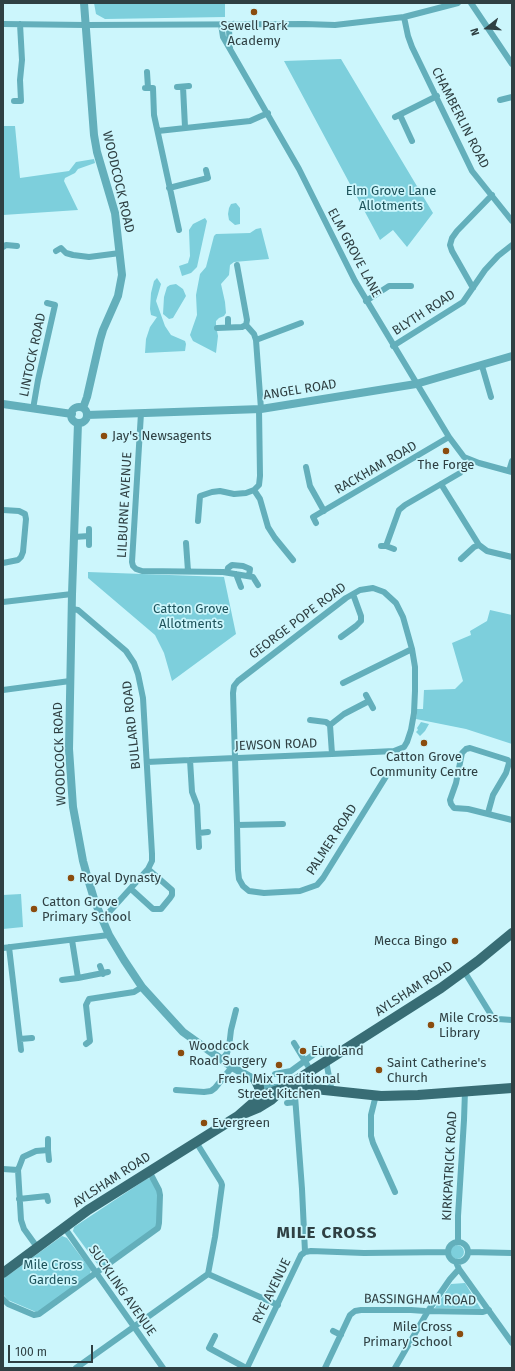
<!DOCTYPE html>
<style>
body{margin:0}
#map{position:relative;width:515px;height:1371px;overflow:hidden;background:#ccf6fc;font-family:"Fira Sans",sans-serif}
canvas{display:block}
.frame{position:absolute;inset:0;border:4px solid #2f4043;pointer-events:none}
.north{position:absolute;left:467px;top:8px;width:40px;height:40px;-webkit-text-stroke:3px #ccf6fc;paint-order:stroke;rotate:253deg;font-size:11px;font-weight:700;line-height:16px;text-align:center;color:#2f4043}
.north::after{content:'';display:block;margin:auto;width:14px;height:18px;background:#2f4043;clip-path:polygon(50% 0,100% 100%,50% 72%,0 100%)}
.scale{position:absolute;left:8px;top:1345px;width:85px;height:18px;box-sizing:border-box;border:2px solid #2f4043;border-top:0;padding-left:5px;font-size:12px;line-height:14px;white-space:nowrap;color:#2f4043;-webkit-text-stroke:3px #ccf6fc;paint-order:stroke}
</style>
<div id="map">
<canvas width="515" height="1371"></canvas>
<div class="frame"></div>
<div class="north">N</div>
<div class="scale">100 m</div>
</div>
<script>
const g = document.querySelector('canvas').getContext('2d');
g.lineJoin = 'round';
function paint(path, color) { g.fillStyle = color; g.fill(path, 'evenodd'); }
const shape = rows => new Path2D(rows.map(r => 'M' + r).join(''));
function trace(path, color, width, dash) { g.strokeStyle = color; g.lineWidth = width; g.lineCap = dash ? 'butt' : 'round'; g.setLineDash(dash || []); g.stroke(path); }
function write(font, color, halo, rows, align = 'center') {
  g.font = font + ' "Fira Sans",sans-serif'; g.lineWidth = 3.5; g.setLineDash([]); g.textBaseline = 'middle'; g.strokeStyle = halo; g.fillStyle = color; for (const [text, x, y, turn = 0] of rows) {
    g.save(); g.translate(x, y); g.rotate((+turn || 0) * Math.PI / 180); g.textAlign = isNaN(turn) ? turn : align; if (halo) g.strokeText(text, 0, 0); g.fillText(text, 0, 0); g.restore();
  }
}
paint(shape([
 [94,3,225,3,225,17,105,19,96,14],
 [341,59,433,213,407,247,393,230,380,240,284,61],
 [3,126,15,126,20,178,69,171,76,162,94,159,95,163,78,169,75,173,65,178,64,181,78,210,3,215],
 [236,203,240,208,240,224,235,225,229,220,228,214,229,208,231,204],
 [205,218,207,221,197,267,191,273,182,276,179,266,188,263,190,256,189,230,193,224],
 [261,228,269,259,234,262,230,265,229,275,221,284,225,302,226,313,224,316,219,318,216,321,216,326,218,336,216,353,193,341,190,335,197,315,196,295,200,274,206,267,214,236,216,234,250,233,256,229],
 [157,278,161,284,156,301,165,326,171,335,185,341,186,344,185,351,145,353,146,339,150,327,157,317,151,315,150,309,151,293,154,281],
 [176,284,183,289,186,296,173,318,169,319,163,314,164,297,167,287,170,285],
 [88,572,224,577,236,634,172,681,164,653,155,635,88,578],
 [490,610,512,615,512,744,466,729,416,719,417,709,423,709,424,690,455,689,463,681,452,643,471,635,470,631,487,621],
 [421,722,429,724,425,731,420,736,416,732,418,730,417,728],
 [21,894,23,927,3,929,3,895],
 [148,1178,151,1179,158,1190,158,1224,155,1229,103,1266,98,1265,73,1231,74,1227],
 [62,1236,67,1238,91,1270,89,1277,42,1310,36,1312,8,1300,3,1294,3,1279],
 '450 1252a7 7 0 1 1 14 0a7 7 0 1 1-14 0Z',
 [465,1283,481,1309,435,1308,451,1284]
]), '#7dcfdc');
trace(shape([
 [471,3,512,64],
 [404,17,408,36,412,47,472,171,512,221],
 [3,24,86,25,305,24,335,25,404,17,458,3],
 [221,24,223,37,299,169,355,281,449,437,464,457,479,463,512,472],
 [230,47,229,30,234,24],
 [147,72,148,88],
 [177,87,189,86],
 [183,87,185,127],
 [145,88,153,88,154,115,179,230],
 [500,100,512,97],
 [14,101,21,101,20,80,22,60,20,24],
 [400,115,412,141],
 [395,117,437,96],
 [158,131,250,121,268,113],
 [169,188,208,178,206,170],
 [3,247,6,245,17,246],
 [56,251,61,248,66,253,73,255,89,257,120,253],
 [473,288,452,251,450,245,452,238,457,231,492,195],
 [366,301,389,286,411,286],
 [228,319,228,327],
 [246,325,254,334,256,340,261,409],
 [217,328,242,327,246,325,247,320,237,265],
 [256,340,301,323],
 [393,346,463,302,485,270,498,256,512,245],
 [482,366,491,397],
 [33,409,38,380,55,305,47,303],
 [141,413,132,562,133,566,136,569,142,571,223,572,253,577,258,585],
 [306,467,310,486,324,511],
 [509,471,512,461],
 [441,484,479,545,487,551,512,557],
 [254,490,260,499,268,527,275,538,293,560],
 [3,510,19,511,25,514,26,519,23,552,21,557,18,560,3,563],
 [198,521,200,496,212,492,220,491,234,494,246,493,254,490,259,485,260,476,259,409],
 [316,523,313,517,449,437],
 [89,536,89,545],
 [74,537,89,536,89,529],
 [186,543,188,571],
 [381,546,386,546,399,510,405,505,460,473,468,459],
 [386,546,394,549],
 [461,559,474,547,479,545],
 [227,572,228,568,232,565,243,566,250,569,249,576],
 [236,574,241,587],
 [3,602,72,594],
 [72,609,78,610,126,651,134,663,138,674,143,698,152,854,152,861,148,869,102,920],
 [341,637,356,626,361,621,361,616,353,594],
 [343,683,412,649],
 [3,690,70,681],
 [366,695,373,708],
 [310,720,326,722,330,725,332,754],
 [330,725,344,714,369,701],
 [190,760,192,792,197,805,199,847],
 [147,762,168,761,190,760,235,758,238,758,332,754,394,751,404,747,407,742,411,730,414,713,415,691,415,667,412,649,403,617,396,603,384,592,373,588,360,590,346,598,238,681,234,686,233,693,235,758,237,825,238,870,239,879,243,886,249,891,264,893,300,891,317,885,323,878,387,775],
 [488,813,493,795,506,773,509,763,508,760,470,748,466,749,462,753,456,783,450,800,451,804,454,808,468,809,512,820],
 [237,825,283,824],
 [199,833,208,832],
 [131,889,153,909,161,909,170,898,172,895,172,890,148,869],
 [9,947,21,1050],
 [3,948,109,935],
 [100,966,103,974],
 [464,971,493,1018,498,1019,512,1020],
 [78,978,108,972],
 [62,980,78,978,72,940],
 [20,1039,32,1038],
 [294,1043,311,1071],
 [86,1044,90,1041,86,1005,89,999,134,992,142,987],
 [222,1060,227,1053,229,1047,231,1030,236,1010],
 [326,1061,332,1092],
 [275,1074,291,1071,321,1049],
 [176,1090,204,1092,211,1091,215,1088,232,1067],
 [376,1095,371,1115,371,1136,373,1143,395,1192],
 [287,1103,295,1102],
 [48,1139,48,1150],
 [3,1169,18,1170],
 [19,1199,47,1196,48,1201],
 [64,1227,163,1368],
 [458,1242,458,1216,464,1120,465,1091],
 '448 1252a10 10 0 1 1 20 0a10 10 0 1 1-20 0Z',
 [37,1247,24,1229,21,1220,18,1170,23,1157,36,1151,48,1150,49,1160],
 [305,1252,311,1251,364,1253,448,1252],
 [468,1252,512,1253],
 [456,1262,459,1269,512,1343],
 [208,1274,278,1305],
 [3,1299,8,1304,34,1315,39,1314,158,1228,159,1223,160,1195,159,1190,149,1171],
 [333,1331,341,1335],
 [215,1336,209,1348,246,1368],
 [76,1368,208,1274,215,1237,222,1185,221,1182,196,1142],
 [247,1368,301,1255,305,1252,302,1189,295,1096],
 [325,1368,350,1315,355,1311,361,1310,411,1310,425,1311,483,1312,489,1310],
 [395,1368,428,1311,450,1279,459,1269]
]), '#63afbb', 6);
trace(shape([
 [3,404,72,414],
 '71 415a8 8 0 1 1 16 0a8 8 0 1 1-16 0Z',
 [83,408,87,397,100,340,103,330,118,296,122,275,115,213,97,152,94,135,84,3],
 [87,415,261,409,416,384,512,356],
 [78,423,72,594,69,749,73,807,83,861,88,879,95,902,109,935,124,960,142,987,172,1020,183,1032,232,1067,266,1086,273,1088,281,1088]
]), '#63afbb', 8);
trace(shape([
 [254,1102,259,1094,259,1087,256,1081],
 [246,1113,258,1108,271,1100,284,1088,441,988,478,961,512,933],
 [3,1273,88,1210,238,1116,254,1102,269,1093,284,1088,296,1087,381,1096,418,1095,512,1088]
]), '#386d75', 10);
for (const [x, y, r, color] of [
 [254,12,4,"#8a4c0e"],
 [104,436,4,"#8a4c0e"],
 [446,451,4,"#8a4c0e"],
 [424,743,4,"#8a4c0e"],
 [71,878,4,"#8a4c0e"],
 [34,909,4,"#8a4c0e"],
 [455,941,4,"#8a4c0e"],
 [431,1025,4,"#8a4c0e"],
 [303,1051,4,"#8a4c0e"],
 [181,1053,4,"#8a4c0e"],
 [279,1065,4,"#8a4c0e"],
 [379,1070,4,"#8a4c0e"],
 [204,1123,4,"#8a4c0e"],
 [460,1334,4,"#8a4c0e"]
]) { const dot = new Path2D(); dot.arc(x, y, r, 0, 2 * Math.PI); g.fillStyle = color; g.fill(dot); trace(dot, '#ccf6fc', 1.5); }
write('13px', '#2f4043', '#ccf6fc', [
 ["Sewell Park",254,26,"center"],
 ["Academy",254,41,"center"],
 ["Jay's Newsagents",112,436],
 ["The Forge",446,465,"center"],
 ["Catton Grove",424,757,"center"],
 ["Community Centre",424,772,"center"],
 ["Royal Dynasty",79,878],
 ["Catton Grove",42,902],
 ["Primary School",42,917],
 ["Mecca Bingo",447,941,"right"],
 ["Mile Cross",439,1018],
 ["Library",439,1033],
 ["Woodcock",189,1046],
 ["Road Surgery",189,1061],
 ["Euroland",311,1051],
 ["Saint Catherine's",387,1063],
 ["Church",387,1078],
 ["Fresh Mix Traditional",279,1079,"center"],
 ["Street Kitchen",279,1094,"center"],
 ["Evergreen",212,1123],
 ["Mile Cross",452,1327,"right"],
 ["Primary School",452,1342,"right"]
], 'left');
write('13px', '#2f4043', '#ccf6fc', [
 ["CHAMBERLIN ROAD",460,118,63],
 ["WOODCOCK ROAD",118,182,77],
 ["ELM GROVE LANE",354,253,62],
 ["BLYTH ROAD",424,313,-33],
 ["LINTOCK ROAD",33,355,-78],
 ["ANGEL ROAD",300,390,-9],
 ["RACKHAM ROAD",376,468,-30],
 ["LILBURNE AVENUE",125,505,-87],
 ["GEORGE POPE ROAD",298,621,-37],
 ["BULLARD ROAD",132,725,-96],
 ["JEWSON ROAD",276,745,-2],
 ["WOODCOCK ROAD",60,754,-92],
 ["PALMER ROAD",332,840,-57],
 ["AYLSHAM ROAD",414,989,-33],
 ["KIRKPATRICK ROAD",450,1166,-87],
 ["AYLSHAM ROAD",112,1180,-33],
 ["SUCKLING AVENUE",122,1291,55],
 ["RYE AVENUE",272,1291,-64],
 ["BASSINGHAM ROAD",420,1300,1]
]);
write('13px', '#1e535b', '#ccf6fc', [
 ["Elm Grove Lane",391,191],
 ["Allotments",391,206],
 ["Catton Grove",191,609],
 ["Allotments",191,624],
 ["Mile Cross",53,1265],
 ["Gardens",53,1280]
]);
g.letterSpacing = '1px';
write('bold 17px', '#2f4043', '#ccf6fc', [
 ["MILE CROSS",327,1233]
]);
g.letterSpacing = '0px';
</script>
